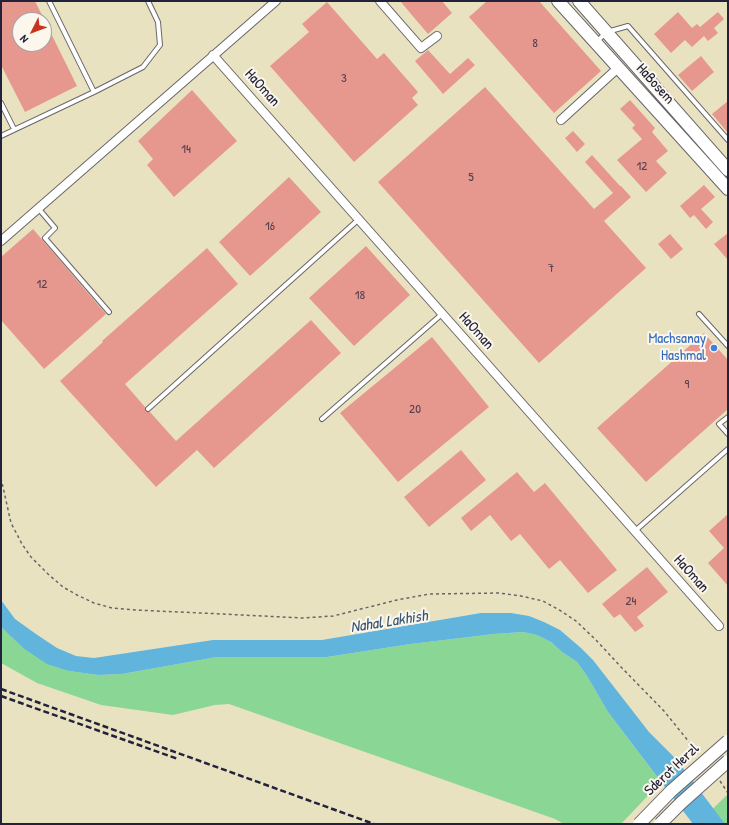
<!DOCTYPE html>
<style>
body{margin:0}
#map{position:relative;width:729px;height:825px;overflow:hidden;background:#e9e2c1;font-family:"Patrick Hand",sans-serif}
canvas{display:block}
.frame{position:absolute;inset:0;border:2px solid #22223b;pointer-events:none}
.north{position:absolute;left:12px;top:12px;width:40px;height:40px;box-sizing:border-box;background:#fbf7ec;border:1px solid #a4a2a5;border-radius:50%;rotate:228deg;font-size:11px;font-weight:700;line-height:16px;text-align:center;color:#22223b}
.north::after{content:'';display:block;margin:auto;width:14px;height:18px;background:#c8321e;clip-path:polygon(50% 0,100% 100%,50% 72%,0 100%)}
</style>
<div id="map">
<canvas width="729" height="825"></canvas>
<div class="frame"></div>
<div class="north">N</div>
</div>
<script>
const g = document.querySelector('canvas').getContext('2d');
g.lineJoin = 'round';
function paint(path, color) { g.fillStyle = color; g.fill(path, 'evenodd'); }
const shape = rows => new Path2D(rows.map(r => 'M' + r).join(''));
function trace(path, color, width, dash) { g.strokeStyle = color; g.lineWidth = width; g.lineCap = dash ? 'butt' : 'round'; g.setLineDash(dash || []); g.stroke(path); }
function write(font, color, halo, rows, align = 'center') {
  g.font = font + ' "Patrick Hand",sans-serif'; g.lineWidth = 4; g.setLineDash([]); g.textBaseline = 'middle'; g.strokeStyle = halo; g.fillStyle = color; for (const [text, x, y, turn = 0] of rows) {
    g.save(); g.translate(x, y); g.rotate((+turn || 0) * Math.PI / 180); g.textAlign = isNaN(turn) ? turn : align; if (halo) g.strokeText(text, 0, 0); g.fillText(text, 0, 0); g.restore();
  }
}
paint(shape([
 [1,627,23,648,69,671,98,675,122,674,217,657,327,657,411,644,494,634,523,632,537,635,551,642,562,652,577,662,587,676,608,712,661,782,621,824,564,824,555,819,229,704,215,705,173,715,101,705,37,683,1,663],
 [728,794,728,824,697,824]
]), '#8ad795');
paint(shape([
 [1,600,15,619,36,634,57,648,76,656,94,658,213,640,322,640,481,613,511,613,529,616,544,622,560,630,581,648,593,660,649,732,676,759,725,824,693,824,608,712,587,676,577,662,562,652,551,642,537,635,523,632,494,634,411,644,327,657,217,657,122,674,98,675,69,671,47,664,23,648,1,627]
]), '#61b5dd');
paint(shape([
 [1,1,35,1,77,86,25,112,1,65],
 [20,20,44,20,44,44,20,44],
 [400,1,442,1,452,13,428,34],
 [487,1,539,1,601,71,554,113,469,17],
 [327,2,377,59,384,53,418,92,412,98,418,105,354,162,270,66,309,32,302,24],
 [678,12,692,28,697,24,700,27,718,12,724,19,714,28,718,33,708,41,704,36,692,47,685,40,671,53,654,34],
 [428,50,450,74,468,58,475,65,443,94,415,61],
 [701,56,714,72,692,91,678,75],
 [485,87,594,209,613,193,585,162,592,155,620,186,621,186,631,197,604,221,646,268,539,363,378,182],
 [192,90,237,141,174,197,147,165,153,159,138,141],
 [630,100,655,128,652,132,668,151,656,161,667,173,646,192,617,160,642,139,632,128,635,125,620,109],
 [728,101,728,133,712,114],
 [573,131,585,144,577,152,565,138],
 [289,177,321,212,250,276,219,242],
 [704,185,715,197,701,209,713,222,706,229,694,215,690,218,680,206],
 [33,229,106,314,44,369,1,320,1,257],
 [728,233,728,260,714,244],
 [670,234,683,249,671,259,658,244],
 [366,246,410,295,354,346,309,298],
 [207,248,238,284,125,384,145,407,146,412,150,412,176,441,311,320,341,353,214,468,197,450,156,487,60,381,103,342,102,341],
 [704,333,728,360,728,409,646,482,597,428],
 [432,337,489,407,398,482,340,413],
 [461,450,486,480,429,527,404,497],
 [517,472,534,492,545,483,617,570,588,593,560,560,549,569,520,534,511,541,490,515,471,531,461,518],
 [728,514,728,586,708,563,724,548,709,531],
 [647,567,668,592,637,617,644,626,635,632,620,614,614,618,602,604]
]), '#e7988e');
const lane = shape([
 [49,1,94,92],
 [596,42,607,32,628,26,728,140],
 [1,103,14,129],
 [1,136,94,92,143,67,160,45,158,22,148,1],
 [38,208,55,228,45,238,109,312],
 [699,314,728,346],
 [148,409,359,219],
 [728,417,719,424,728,434],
 [322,419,442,314],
 [635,531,728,449]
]);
const street = shape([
 [380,1,421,48,437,36],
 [213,55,719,626],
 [561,120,619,67],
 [1,241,276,1]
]);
const secondary = shape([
 [558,1,728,189],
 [579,1,728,170]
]);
trace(lane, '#68656a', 6);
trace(street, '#68656a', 10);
trace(secondary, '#68656a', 14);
trace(shape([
 [1,478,11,523,22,544,31,557,48,574,63,587,77,595,94,603,112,608,135,610,201,613,303,618,333,616,397,600,429,594,499,593,521,596,543,601,561,611,576,621,596,640,622,668,664,711,698,753],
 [720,781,728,793]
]), '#68656a', 1.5, [3, 3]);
trace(lane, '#fff', 4);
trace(street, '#fff', 8);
trace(secondary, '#fff', 12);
trace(shape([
 [1,689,374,824],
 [1,696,178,759]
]), '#22223b', 2.5, [6, 3]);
const secondaryBridge = shape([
 [639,824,671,791,728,741],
 [660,824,681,803,728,761]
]);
trace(secondaryBridge, '#68656a', 14, []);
trace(secondaryBridge, '#fff', 12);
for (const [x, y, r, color] of [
 [714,348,4,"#3f7fe0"]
]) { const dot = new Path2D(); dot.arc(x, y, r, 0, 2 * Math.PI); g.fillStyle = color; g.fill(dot); trace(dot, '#fbf7ec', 1.5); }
write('13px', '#534050', null, [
 ["8",535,44],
 ["3",344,79],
 ["14",186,150],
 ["12",642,167],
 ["5",471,178],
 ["16",270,227],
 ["7",551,269],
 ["12",42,285],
 ["18",360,296],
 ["9",687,385],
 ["20",415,410],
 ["24",631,602]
]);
write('15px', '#22223b', '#fbf7ec', [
 ["HaBosem",655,84,48],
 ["HaOman",262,88,48],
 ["HaOman",476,331,48],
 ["HaOman",691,574,48],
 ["Sderot Herzl",672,770,-43]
]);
write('15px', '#366cbe', '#fbf7ec', [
 ["Machsanay",706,339],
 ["Hashmal",706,356]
], 'right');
write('italic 16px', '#385574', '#fbf7ec', [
 ["Nahal Lakhish",389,622,-9]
]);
</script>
